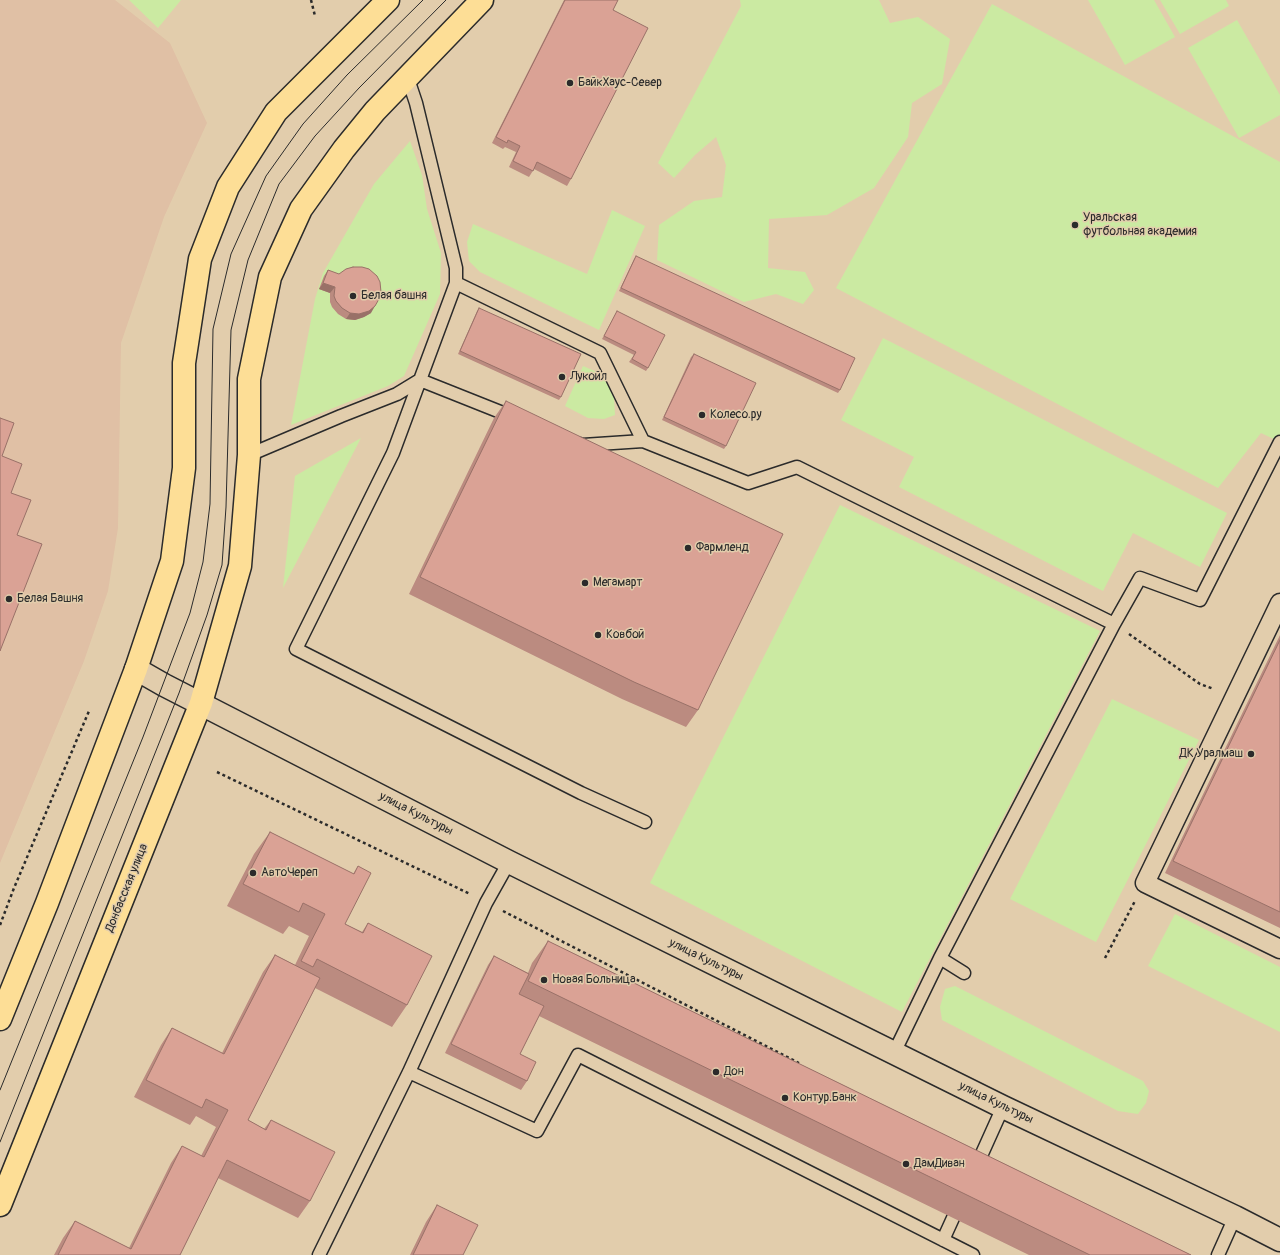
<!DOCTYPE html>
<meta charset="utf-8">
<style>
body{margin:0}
canvas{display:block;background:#e2cdac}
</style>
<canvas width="1280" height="1255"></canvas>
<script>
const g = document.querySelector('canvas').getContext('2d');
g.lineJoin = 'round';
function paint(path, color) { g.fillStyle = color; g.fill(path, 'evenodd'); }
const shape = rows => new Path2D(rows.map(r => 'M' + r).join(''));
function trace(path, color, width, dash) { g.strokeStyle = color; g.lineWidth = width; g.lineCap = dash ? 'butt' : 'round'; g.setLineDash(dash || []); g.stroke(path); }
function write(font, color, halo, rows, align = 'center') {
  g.font = font + ' Pangolin,sans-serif'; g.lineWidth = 3; g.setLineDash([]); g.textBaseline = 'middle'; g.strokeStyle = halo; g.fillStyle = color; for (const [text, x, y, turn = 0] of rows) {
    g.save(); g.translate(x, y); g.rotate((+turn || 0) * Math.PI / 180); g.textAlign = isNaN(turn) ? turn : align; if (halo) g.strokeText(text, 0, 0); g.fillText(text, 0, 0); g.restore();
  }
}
paint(shape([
 [0,0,115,0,170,43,207,123,164,217,121,343,118,528,108,591,84,661,0,863]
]), '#e0c0a5');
paint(shape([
 [129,0,181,0,158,28],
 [740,0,879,0,890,23,918,17,950,39,942,84,912,103,908,137,874,188,827,215,769,219,768,268,805,272,814,290,803,304,776,294,744,302,657,260,659,225,694,201,722,197,726,165,716,137,695,155,674,178,658,163,741,6],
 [1088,0,1154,0,1175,37,1125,65],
 [1160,0,1226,0,1229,6,1180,34],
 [992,4,1280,162,1280,442,1261,433,1218,488,836,288],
 [1237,20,1280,95,1280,115,1239,138,1188,48],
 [410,141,422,175,427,209,441,253,440,294,404,376,388,386,291,425,315,299,323,273,374,184],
 [612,210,645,226,599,330,480,272,469,261,467,242,473,224,587,274],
 [883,338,1227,513,1200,567,1133,533,1103,591,899,487,914,457,841,420],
 [583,366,604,375,614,398,615,415,604,419,588,418,565,406],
 [361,438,283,588,295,476],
 [840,505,1100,631,902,1012,650,883],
 [1112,699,1199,740,1096,942,1010,899],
 [1175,914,1280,967,1280,1032,1148,966],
 [955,986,1143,1081,1149,1091,1146,1103,1138,1114,1118,1111,942,1020,940,1007,945,989]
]), '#cbeaa2');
const service = shape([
 [456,283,600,353,643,441],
 [513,417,420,380,393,453,296,649,581,793,645,822],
 [580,444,583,445,643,441,748,483,797,467,1114,624,940,958,894,1053],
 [249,455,341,416,397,394,420,380,456,283,456,268,416,103,407,76],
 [1114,624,1140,578,1200,600,1280,442],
 [940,958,964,973],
 [409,1072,537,1131,578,1055,973,1255],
 [976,1167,1003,1107],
 [943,1240,953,1218],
 [319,1255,409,1072,486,903,509,862],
 [1218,1255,1235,1217]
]);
const pedestrian = shape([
 [1280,603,1145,883,1280,949]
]);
const minor = shape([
 [136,669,164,685,509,862,1003,1107,1235,1217,1280,1240]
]);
const primary = shape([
 [0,1019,47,903,136,669,172,561,184,468,184,363,200,259,228,187,276,112,388,0],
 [0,1205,201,703,240,566,249,455,249,379,270,277,301,209,344,149,375,111,482,0]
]);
trace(service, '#2b2b2b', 15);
trace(pedestrian, '#2b2b2b', 21);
trace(minor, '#2b2b2b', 25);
trace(primary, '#2b2b2b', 25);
trace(shape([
 [311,0,315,16],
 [1129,634,1200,684,1214,689],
 [217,772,470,894],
 [503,911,799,1063],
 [0,925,14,888,89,711],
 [1105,958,1135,901]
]), '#2b2b2b', 2.5, [3, 3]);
trace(service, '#e2cdac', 12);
trace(pedestrian, '#e2cdac', 18);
trace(minor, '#e2cdac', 22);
trace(primary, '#fdde96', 22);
trace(shape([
 [0,1090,143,737,190,613,203,562,210,504,213,329,231,254,266,176,303,124,347,75,423,0],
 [0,1142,179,693,207,615,222,565,226,507,231,330,248,260,279,184,315,136,359,88,446,0]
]), '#2b2b2b', 1);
paint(shape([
 [564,0,618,0,613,10,571,179,567,186,534,169,529,177,509,167,516,152,505,147,503,149,492,143],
 [636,256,840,390,838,393,619,291,634,259],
 [328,270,371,313,364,317,355,320,346,319,338,314,332,307,330,302,330,293,319,289,324,276],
 [479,308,561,397,559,400,458,354,477,311],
 [617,311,648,368,646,371,629,362,634,355,602,339],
 [694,354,726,446,724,449,662,420,691,357],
 [506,401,698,710,686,727,622,699,409,594,494,418],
 [1280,635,1280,928,1165,873],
 [270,832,353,874,358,866,345,924,362,932,368,923,407,1005,392,1027,315,988,248,1120,264,1129,271,1120,310,1201,298,1218,218,1178,180,1255,54,1255,63,1238,75,1221,129,1248,171,1163,182,1146,201,1156,216,1127,196,1116,190,1125,134,1097,161,1045,172,1028,222,1053,263,972,275,955,295,965,309,936,289,926,283,934,227,906,254,854],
 [548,941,1191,1255,1029,1255,539,1016,520,1054,527,1081,521,1090,445,1053,488,965,494,956,528,973,532,963],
 [437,1205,463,1255,410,1255,426,1222]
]), '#bb8b80');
paint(shape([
 [323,283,335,287,330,293,319,289],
 [375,306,371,313,364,317,355,320,346,319,350,313]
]), '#997168');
const building = shape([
 [565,0,618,0,613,10,648,28,571,179,537,162,533,171,513,161,520,146,508,140,507,143,496,137,565,0],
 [636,256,855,358,840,390,621,288,636,256],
 [353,267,362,267,369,269,377,276,380,282,381,292,379,299,375,306,369,311,359,314,350,313,342,308,336,301,334,296,335,287,323,283,328,270,339,274,346,269,353,267],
 [479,308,581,354,561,397,460,351,479,308],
 [617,311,665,335,648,368,632,359,636,352,604,336,617,311],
 [694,354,756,383,726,446,664,417,694,354],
 [506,401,783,534,698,710,634,682,420,577,506,401],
 [0,418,14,423,2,456,22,464,11,493,31,500,17,535,42,544,0,651,0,418],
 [1280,640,1280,912,1173,861,1280,640],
 [270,832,354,874,358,866,371,873,345,924,363,933,368,923,432,956,407,1005,317,959,313,967,301,961,325,914,303,903,299,912,243,884,270,832],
 [548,941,1191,1255,1090,1255,528,981,548,941],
 [275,955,320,978,248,1120,266,1130,271,1120,335,1152,310,1201,227,1160,180,1255,58,1255,75,1221,131,1249,182,1146,204,1157,228,1110,206,1099,202,1108,146,1080,172,1028,224,1054,275,955],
 [494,956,529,974,519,994,544,1006,520,1054,536,1062,527,1081,451,1044,494,956],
 [437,1205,478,1225,463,1255,413,1255,437,1205]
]);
paint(building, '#daa295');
trace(building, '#997168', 1);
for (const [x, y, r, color] of [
 [570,83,4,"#2b2b2b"],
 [1075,225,4,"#2b2b2b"],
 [353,296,4,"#2b2b2b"],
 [562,377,4,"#2b2b2b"],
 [702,415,4,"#2b2b2b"],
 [688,548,4,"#2b2b2b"],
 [585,583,4,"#2b2b2b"],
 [9,599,4,"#2b2b2b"],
 [598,635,4,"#2b2b2b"],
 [1251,754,4,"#2b2b2b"],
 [253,873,4,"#2b2b2b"],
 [544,980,4,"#2b2b2b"],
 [716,1072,4,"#2b2b2b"],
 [785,1098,4,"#2b2b2b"],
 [906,1164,4,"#2b2b2b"]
]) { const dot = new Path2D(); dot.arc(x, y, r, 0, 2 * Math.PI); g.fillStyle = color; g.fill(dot); trace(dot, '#e2cdac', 1.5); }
write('12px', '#2b2b2b', '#e2cdac', [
 ["БайкХаус-Север",578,83],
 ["Уральская",1083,218],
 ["футбольная академия",1083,232],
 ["Белая башня",361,296],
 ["Лукойл",570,377],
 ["Колесо.ру",710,415],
 ["Фармленд",696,548],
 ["Мегамарт",593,583],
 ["Белая Башня",17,599],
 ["Ковбой",606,635],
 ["ДК Уралмаш",1243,754,"right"],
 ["АвтоЧереп",261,873],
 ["Новая Больница",552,980],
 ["Дон",724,1072],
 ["Контур.Банк",793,1098],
 ["ДамДиван",914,1164]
], 'left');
write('12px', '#2b2b2b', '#e2cdac', [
 ["улица Культуры",416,814,27],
 ["Донбасская улица",127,888,-68],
 ["улица Культуры",706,960,26],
 ["улица Культуры",996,1103,26]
]);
</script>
